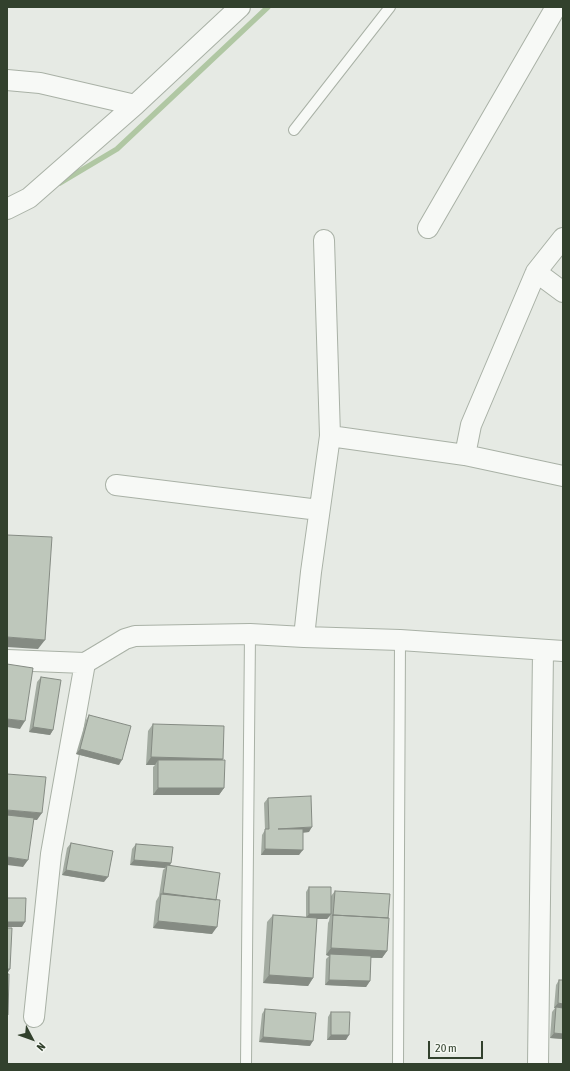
<!DOCTYPE html>
<style>
body{margin:0}
#map{position:relative;width:570px;height:1071px;overflow:hidden;background:#e6eae4;font-family:"Asap Condensed",sans-serif}
canvas{display:block}
.frame{position:absolute;inset:0;border:8px solid #32412d;pointer-events:none}
.north{position:absolute;left:12px;top:1019px;width:40px;height:40px;-webkit-text-stroke:3px #f5f8f3;paint-order:stroke;rotate:131deg;font-size:11px;font-weight:700;line-height:16px;text-align:center;color:#32412d}
.north::after{content:'';display:block;margin:auto;width:14px;height:18px;background:#32412d;clip-path:polygon(50% 0,100% 100%,50% 72%,0 100%)}
.scale{position:absolute;left:428px;top:1041px;width:55px;height:18px;box-sizing:border-box;border:2px solid #32412d;border-top:0;padding-left:5px;font-size:12px;line-height:14px;white-space:nowrap;color:#32412d;-webkit-text-stroke:3px #f5f8f3;paint-order:stroke}
</style>
<div id="map">
<canvas width="570" height="1071"></canvas>
<div class="frame"></div>
<div class="north">N</div>
<div class="scale">20 m</div>
</div>
<script>
const g = document.querySelector('canvas').getContext('2d');
g.lineJoin = 'round';
const shape = rows => new Path2D(rows.map(r => 'M' + r).join(''));
function trace(path, color, width, dash) { g.strokeStyle = color; g.lineWidth = width; g.lineCap = dash ? 'butt' : 'round'; g.setLineDash(dash || []); g.stroke(path); }
function paint(path, color) { g.fillStyle = color; g.fill(path, 'evenodd'); }
trace(shape([
 [60,183,117,149,268,7]
]), '#b0c7a3', 5.5);
const service = shape([
 [294,130,390,7],
 [246,1064,250,634],
 [398,1064,400,640]
]);
const minor = shape([
 [7,80,40,83,135,105],
 [7,209,29,198,135,105,240,7],
 [428,228,556,7],
 [536,272,563,292],
 [330,436,465,455,563,476],
 [465,455,471,425,536,272,563,238],
 [116,485,319,510],
 [304,637,311,572,330,436,324,240],
 [7,660,85,663,125,639,135,636,250,634,304,637,400,640,563,651],
 [34,1017,51,854,85,663],
 [538,1064,543,651]
]);
trace(service, '#a9b1a6', 12);
trace(minor, '#a9b1a6', 22);
trace(service, '#f7f9f6', 10);
trace(minor, '#f7f9f6', 20);
paint(shape([
 [41,677,53,730,50,735,29,732,37,682],
 [89,715,119,765,76,754,86,720],
 [153,724,222,760,224,788,219,795,153,795,153,767,155,765,146,765,148,731],
 [268,798,309,832,303,833,299,855,261,855,262,835,265,830,264,803],
 [71,843,104,882,62,875,67,848],
 [136,844,171,863,170,866,216,900,212,934,153,928,156,901,159,896,163,870,165,868,130,865,132,849],
 [309,887,331,901,331,896,335,891,388,918,387,951,382,958,371,958,370,981,366,987,325,985,326,959,329,956,326,955,328,923,329,921,330,916,327,919,317,919,313,978,308,986,263,983,267,922,273,915,306,917,306,892],
 [559,980,563,980,563,1039,550,1038,552,1012,555,1008,554,1008,556,985],
 [265,1009,310,1046,259,1042,262,1014],
 [331,1012,346,1040,327,1040,328,1017]
]), '#a3aba1');
paint(shape([
 [7,637,45,640,38,649,7,647],
 [7,719,25,721,20,729,7,727],
 [33,727,53,730,50,735,29,732],
 [80,749,122,760,119,765,76,754],
 [151,757,223,759,217,767,158,760,155,765,146,765],
 [158,788,224,788,219,795,153,795],
 [7,810,42,813,37,820,7,818],
 [312,827,309,832,274,834,278,829],
 [265,849,303,850,299,855,261,855],
 [7,857,28,860,23,867,7,865],
 [134,860,171,863,168,868,167,865,165,868,130,865],
 [66,870,108,877,104,882,62,875],
 [163,893,216,900,161,896],
 [309,914,331,914,327,919,305,919],
 [158,921,217,927,212,934,153,928],
 [7,922,25,922,22,927,7,927],
 [331,948,387,951,382,958,330,956,330,954,329,956,326,955],
 [7,969,10,969,7,974],
 [269,975,313,978,308,986,263,983],
 [329,980,370,981,366,987,325,985],
 [558,1003,563,1004,563,1009,556,1007,555,1008,554,1008],
 [554,1033,563,1034,563,1039,550,1038],
 [331,1035,349,1035,346,1040,327,1040],
 [263,1037,313,1041,310,1046,259,1042]
]), '#858b83');
const building = shape([
 [7,535,52,537,45,640,7,637,7,535],
 [7,664,33,668,25,721,7,719,7,664],
 [41,677,61,680,53,730,33,727,41,677],
 [89,715,131,726,122,760,80,749,89,715],
 [153,724,224,726,223,759,151,757,153,724],
 [158,760,225,760,224,788,158,788,158,760],
 [7,774,46,777,42,813,7,810,7,774],
 [311,796,312,827,278,829,303,829,303,850,265,849,265,829,269,829,268,798,311,796],
 [7,815,34,818,28,860,7,857,7,815],
 [71,843,113,851,108,877,66,870,71,843],
 [136,844,173,847,171,863,134,860,136,844],
 [167,865,220,873,216,900,163,893,167,865],
 [309,887,331,887,331,914,309,914,309,887],
 [335,891,390,894,388,918,333,915,333,916,335,891],
 [161,894,220,900,217,927,158,921,161,894],
 [7,898,26,898,25,922,7,922,7,898],
 [273,915,317,918,313,978,269,975,273,915],
 [333,915,389,918,387,951,331,948,333,915],
 [7,928,12,928,10,969,7,969,7,928],
 [330,954,371,956,370,981,329,980,330,954],
 [7,974,9,974,8,1015,7,1015,7,974],
 [559,980,563,980,563,1004,558,1003,559,980],
 [556,1007,563,1008,563,1034,554,1033,556,1007],
 [265,1009,316,1013,313,1041,263,1037,265,1009],
 [331,1012,350,1012,349,1035,331,1035,331,1012]
]);
paint(building, '#bec7bb');
trace(building, '#858b83', 1);
</script>
